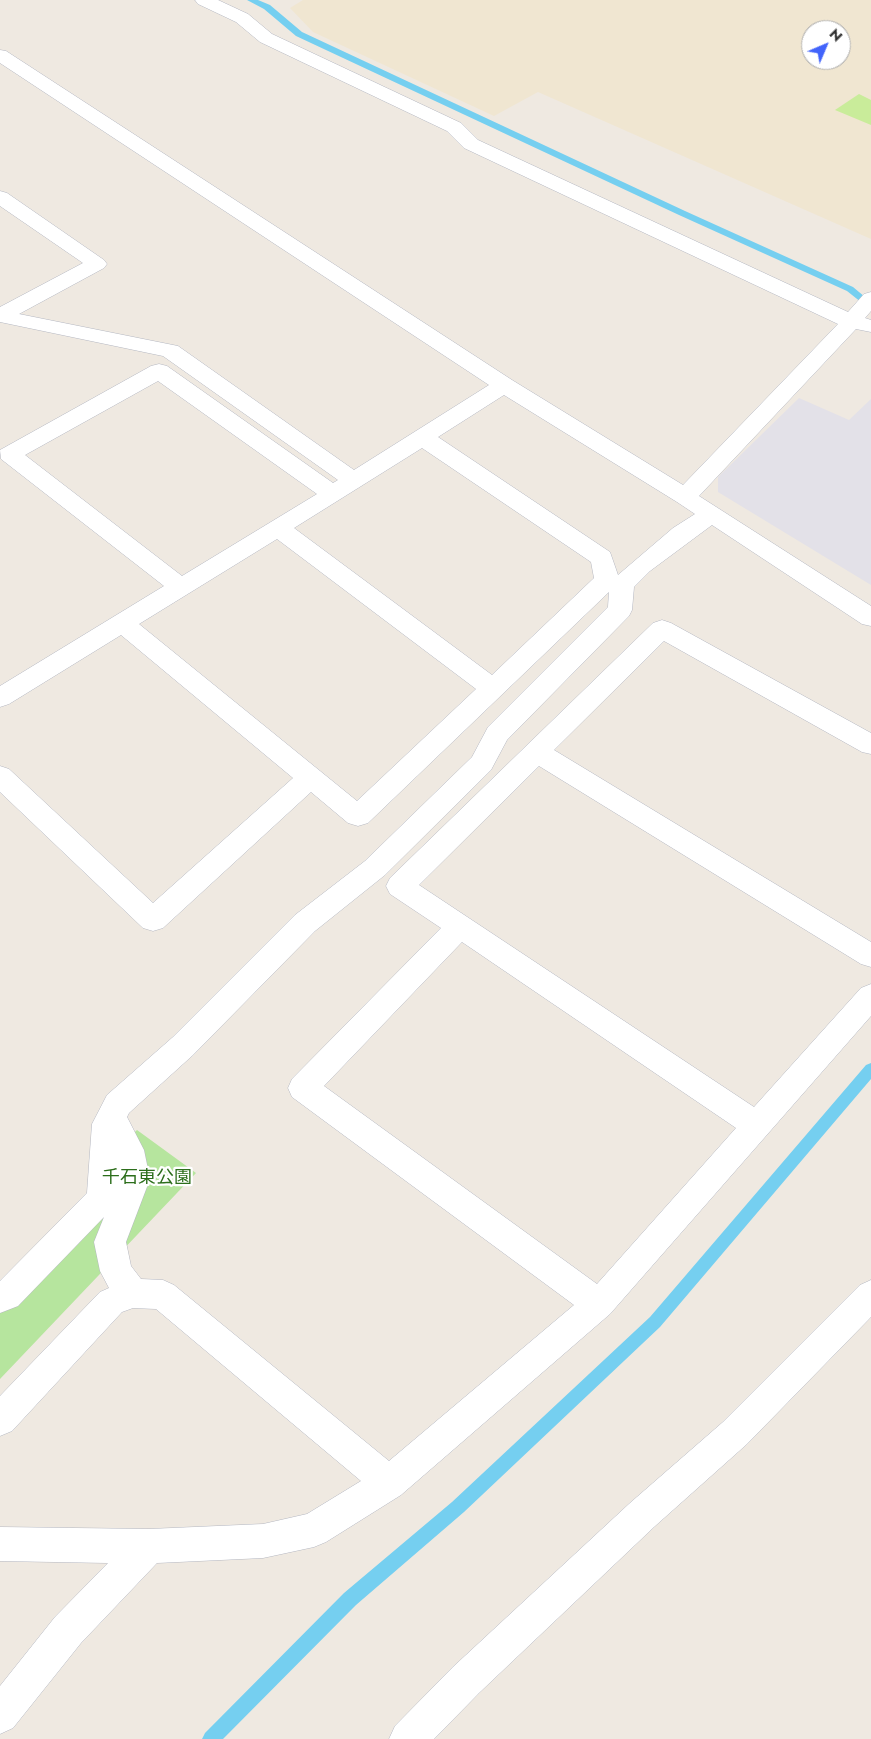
<!DOCTYPE html>
<meta charset="utf-8">
<style>
body{margin:0}
#map{position:relative;width:871px;height:1739px;overflow:hidden;background:#efe9e1;font-family:Jost,sans-serif}
canvas{display:block}
.north{position:absolute;left:801px;top:20px;width:50px;height:50px;box-sizing:border-box;background:#fff;border:1px solid #ababab;border-radius:50%;rotate:45deg;font-size:14px;font-weight:700;line-height:20px;text-align:center;color:#2e2e2e}
.north::after{content:'';display:block;margin:auto;width:18px;height:22px;background:#4264fb;clip-path:polygon(50% 0,100% 100%,50% 72%,0 100%)}
</style>
<div id="map">
<canvas width="871" height="1739"></canvas>
<div class="north">N</div>
</div>
<script>
const g = document.querySelector('canvas').getContext('2d');
g.lineJoin = 'round';
function paint(path, color) { g.fillStyle = color; g.fill(path, 'evenodd'); }
const shape = rows => new Path2D(rows.map(r => 'M' + r).join(''));
function trace(path, color, width, dash) { g.strokeStyle = color; g.lineWidth = width; g.lineCap = dash ? 'butt' : 'round'; g.setLineDash(dash || []); g.stroke(path); }
function write(font, color, halo, rows, align = 'center') {
  g.font = font + ' Jost,"Noto Sans JP",sans-serif'; g.lineWidth = 4.5; g.setLineDash([]); g.textBaseline = 'middle'; g.strokeStyle = halo; g.fillStyle = color; for (const [text, x, y, turn = 0] of rows) {
    g.save(); g.translate(x, y); g.rotate((+turn || 0) * Math.PI / 180); g.textAlign = isNaN(turn) ? turn : align; if (halo) g.strokeText(text, 0, 0); g.fillText(text, 0, 0); g.restore();
  }
}
paint(shape([
 [799,398,849,420,871,399,871,585,718,492,718,477]
]), '#e3e1e8');
paint(shape([
 [303,0,871,0,871,239,538,92,494,116,313,32,290,8],
 [811,30,841,30,841,60,811,60]
]), '#f0e6d1');
paint(shape([
 [137,1130,196,1173,0,1379,0,1308,113,1204,115,1150]
]), '#b6e59e');
paint(shape([
 [859,94,871,100,871,125,835,110]
]), '#c9ec9a');
paint(shape([
 [247,0,258,0,270,5,302,32,685,211,853,287,871,302,871,310,847,291,679,215,296,36,264,9,247,0],
 [871,1063,871,1079,660,1327,464,1512,356,1605,223,1739,202,1739,205,1733,344,1593,452,1502,650,1317,866,1065,871,1063]
]), '#75cff0');
const minor = shape([
 [195,0,218,0,248,14,272,34,461,123,478,140,848,312,864,294,871,292,871,311,865,318,871,320,871,332,856,329,699,496,871,606,871,626,862,624,712,525,650,571,634,587,632,610,629,616,507,740,491,770,385,875,315,931,193,1055,129,1113,127,1117,144,1150,150,1179,126,1242,131,1266,141,1279,163,1280,174,1285,389,1461,574,1305,292,1097,288,1088,292,1079,441,928,390,894,386,886,390,878,653,623,662,620,671,623,871,733,871,754,862,752,664,641,554,750,871,942,871,967,861,964,539,766,419,885,754,1107,861,988,871,984,871,1016,610,1314,401,1495,326,1542,314,1547,263,1558,157,1563,81,1643,13,1728,0,1734,0,1686,55,1617,108,1563,0,1561,0,1527,149,1529,263,1524,307,1514,361,1481,156,1309,133,1308,122,1312,12,1431,0,1436,0,1396,100,1292,109,1288,100,1271,94,1242,104,1217,18,1306,0,1313,0,1281,87,1193,92,1124,107,1095,173,1037,295,915,365,861,472,757,488,727,608,607,609,592,368,823,358,826,348,823,311,792,163,928,153,931,143,928,0,792,0,766,9,769,153,903,293,778,121,635,9,704,0,707,0,686,164,586,1,459,0,450,151,366,159,364,167,366,333,483,338,480,163,356,0,322,0,307,83,263,0,206,0,191,7,193,104,260,107,264,104,268,19,314,178,346,354,470,489,385,0,63,0,50,6,51,512,380,683,485,838,324,464,148,447,131,260,42,236,22,198,4,195,0],
 [158,381,317,494,182,576,25,455,158,381],
 [504,395,677,502,695,514,673,528,618,575,610,552,438,437,504,395],
 [422,448,591,562,594,578,492,675,294,528,422,448],
 [277,539,476,689,357,801,139,624,277,539],
 [462,942,736,1128,597,1284,324,1086,462,942],
 [871,1280,871,1317,747,1444,654,1527,479,1693,434,1739,389,1739,395,1726,453,1667,630,1503,723,1422,860,1285,871,1280]
]);
trace(minor, '#b4b7c1', 1);
paint(minor, '#fff');
write('18px', '#2c6e1b', '#fff', [
 ["千石東公園",147,1179]
]);
</script>
